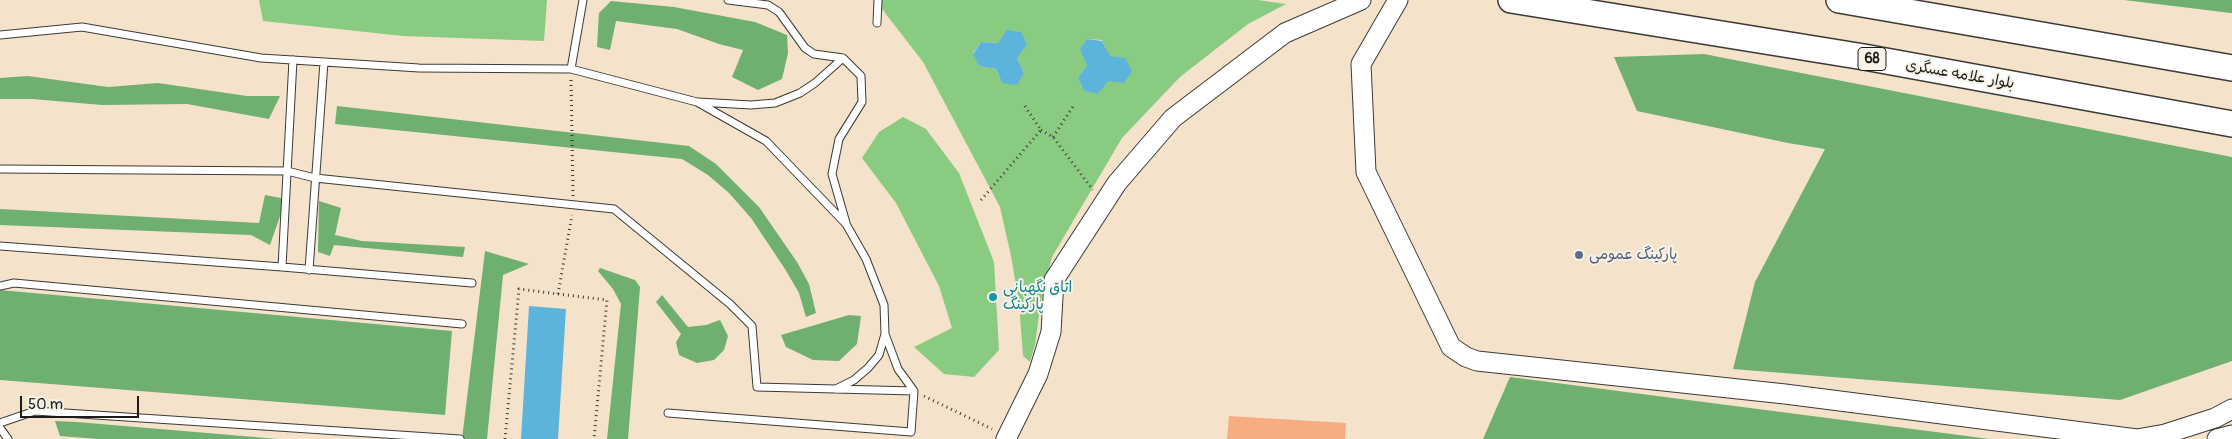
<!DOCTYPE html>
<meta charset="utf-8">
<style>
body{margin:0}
#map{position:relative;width:2232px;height:439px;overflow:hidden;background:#f4e3ca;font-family:Pangolin,sans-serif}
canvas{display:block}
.scale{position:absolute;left:20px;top:396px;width:119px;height:22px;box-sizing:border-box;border:2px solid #1c1c1c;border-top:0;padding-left:6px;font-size:15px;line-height:18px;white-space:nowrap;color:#1c1c1c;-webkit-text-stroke:4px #f7f3e8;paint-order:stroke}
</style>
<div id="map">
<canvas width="2232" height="439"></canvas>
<div class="scale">50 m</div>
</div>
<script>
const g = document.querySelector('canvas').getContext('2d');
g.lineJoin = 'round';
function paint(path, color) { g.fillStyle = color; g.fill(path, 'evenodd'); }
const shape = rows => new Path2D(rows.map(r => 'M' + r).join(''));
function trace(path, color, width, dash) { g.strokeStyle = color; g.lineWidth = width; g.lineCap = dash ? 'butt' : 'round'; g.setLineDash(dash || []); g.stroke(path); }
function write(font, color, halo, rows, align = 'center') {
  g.font = font + ' Pangolin,"Playpen Sans Arabic",sans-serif'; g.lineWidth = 4; g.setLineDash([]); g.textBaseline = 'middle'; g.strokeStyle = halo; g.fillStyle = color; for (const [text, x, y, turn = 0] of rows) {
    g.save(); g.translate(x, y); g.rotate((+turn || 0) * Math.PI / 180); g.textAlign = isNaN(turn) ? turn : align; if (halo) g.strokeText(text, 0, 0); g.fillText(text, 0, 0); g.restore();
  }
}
paint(shape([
 [259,0,547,0,544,41,403,36,263,21],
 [875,0,1258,0,1286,4,1248,24,1180,77,1122,138,1052,257,1041,300,1035,345,1030,362,1023,356,1019,303,1011,256,1000,207,923,62],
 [1087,39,1102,40,1109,56,1084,91,1078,78,1087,65],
 [981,42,998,43,1017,58,1024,73,1002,83,996,69,979,66,973,53],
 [903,117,926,129,959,173,994,262,999,350,974,377,944,374,914,347,952,328,939,286,896,203,862,158,879,132]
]), '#8acb82');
paint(shape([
 [2124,0,2232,0,2232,13,2231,13],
 [611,1,674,7,755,22,787,35,788,53,782,79,758,90,732,77,743,50,719,44,677,29,616,21,610,50,597,47,599,13],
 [1704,54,2232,157,2232,361,2120,400,1733,369,1755,282,1825,149,1788,143,1637,111,1614,57],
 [28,76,108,87,158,83,247,96,280,96,269,119,187,104,102,105,32,99,0,99,0,78],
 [337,106,689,146,716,164,759,207,797,262,809,284,816,313,806,317,799,293,785,269,751,218,729,193,708,175,682,159,335,124],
 [265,195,286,199,270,245,251,235,0,225,0,209,259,223],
 [319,201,341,208,335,235,362,241,465,247,463,257,334,245,330,256,318,252],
 [485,251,529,264,503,275,487,439,462,439],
 [600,268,635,280,640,287,628,439,607,439,621,304,613,289,598,271],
 [0,290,452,331,445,415,0,380],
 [662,295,688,327,706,325,720,320,728,336,724,350,714,360,697,363,679,355,676,342,681,334,656,302],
 [849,315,861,316,857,344,839,361,813,360,786,347,781,335],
 [1510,377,1990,439,1483,439],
 [55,421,77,422,278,439,98,439,60,436]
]), '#6faf70');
paint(shape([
 [1007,30,1021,32,1027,44,1017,58,1024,73,1017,85,1002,83,996,69,979,66,973,54,981,42,998,43],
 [1087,39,1102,41,1110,56,1125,58,1132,71,1124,83,1108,81,1098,94,1084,91,1078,78,1087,65,1080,49],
 [529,306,566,309,558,439,521,439]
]), '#5db4da');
paint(shape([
 [1229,416,1346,423,1345,439,1227,439]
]), '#f8ac82');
const lane = shape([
 [728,0,768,5,779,12,805,48,814,54,843,58,861,76,862,102,839,139,832,174,846,223],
 [877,23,878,0],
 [0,35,82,27,261,58,419,68,571,69,697,102,766,141,846,224,866,259,884,305,885,334,879,355,868,368,854,380,836,389],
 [571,69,583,0],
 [698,102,751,105,775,103,800,93,815,83,843,58],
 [0,169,287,171,315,178,614,209,730,304,752,326,757,387,914,391],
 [0,246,282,267,293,60],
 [282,267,472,283],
 [309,270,324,62],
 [0,286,14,283,462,324],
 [668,413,911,432,914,391,898,369,885,334],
 [0,423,35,411,460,439],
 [0,428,8,439]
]);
const secondary = shape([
 [1398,0,1361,64,1366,172,1451,347,1466,357,1477,361,1785,394,2137,439,2165,434,2215,418,2232,409],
 [1006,439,1038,374,1051,332,1054,280,1117,183,1173,118,1285,33,1361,0],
 [2217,439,2232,435]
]);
const highway = shape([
 [1511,0,1864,57,2232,124],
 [1839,0,2232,68]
]);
trace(lane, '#3c3a36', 9);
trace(secondary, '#3c3a36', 21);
trace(highway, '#3c3a36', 28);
trace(shape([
 [571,80,573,196],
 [1041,130,1053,137,1093,190],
 [1053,137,1074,105],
 [981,200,1041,130,1024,105],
 [558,294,607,300,594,439],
 [924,396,992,429],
 [505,439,519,289,558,294,572,215]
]), '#3c3a36', 3, [1, 4]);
trace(lane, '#fff', 7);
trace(secondary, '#fff', 19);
trace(highway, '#fff', 25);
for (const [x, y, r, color] of [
 [1579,255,5,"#5c6f8a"],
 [993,297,5,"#0f9aa8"]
]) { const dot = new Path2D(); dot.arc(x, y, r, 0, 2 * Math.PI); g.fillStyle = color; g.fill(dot); trace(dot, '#f7f3e8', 2); }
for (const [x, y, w] of [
 [1872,59,28]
]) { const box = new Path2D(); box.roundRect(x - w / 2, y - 11.5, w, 23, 4); g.fillStyle = '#f7f3e8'; g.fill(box); trace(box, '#1c1c1c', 1); }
write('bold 14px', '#1c1c1c', null, [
 ["68",1872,59]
]);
write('15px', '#1c1c1c', '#f7f3e8', [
 ["بلوار علامه عسگری",1960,75,10]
]);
write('15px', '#4e5e75', '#f7f3e8', [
 ["پارکینگ عمومی",1589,255]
], 'left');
write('15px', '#0d838f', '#f7f3e8', [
 ["اتاق نگهبانی",1003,288],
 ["پارکینگ",1003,305]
], 'left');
</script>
